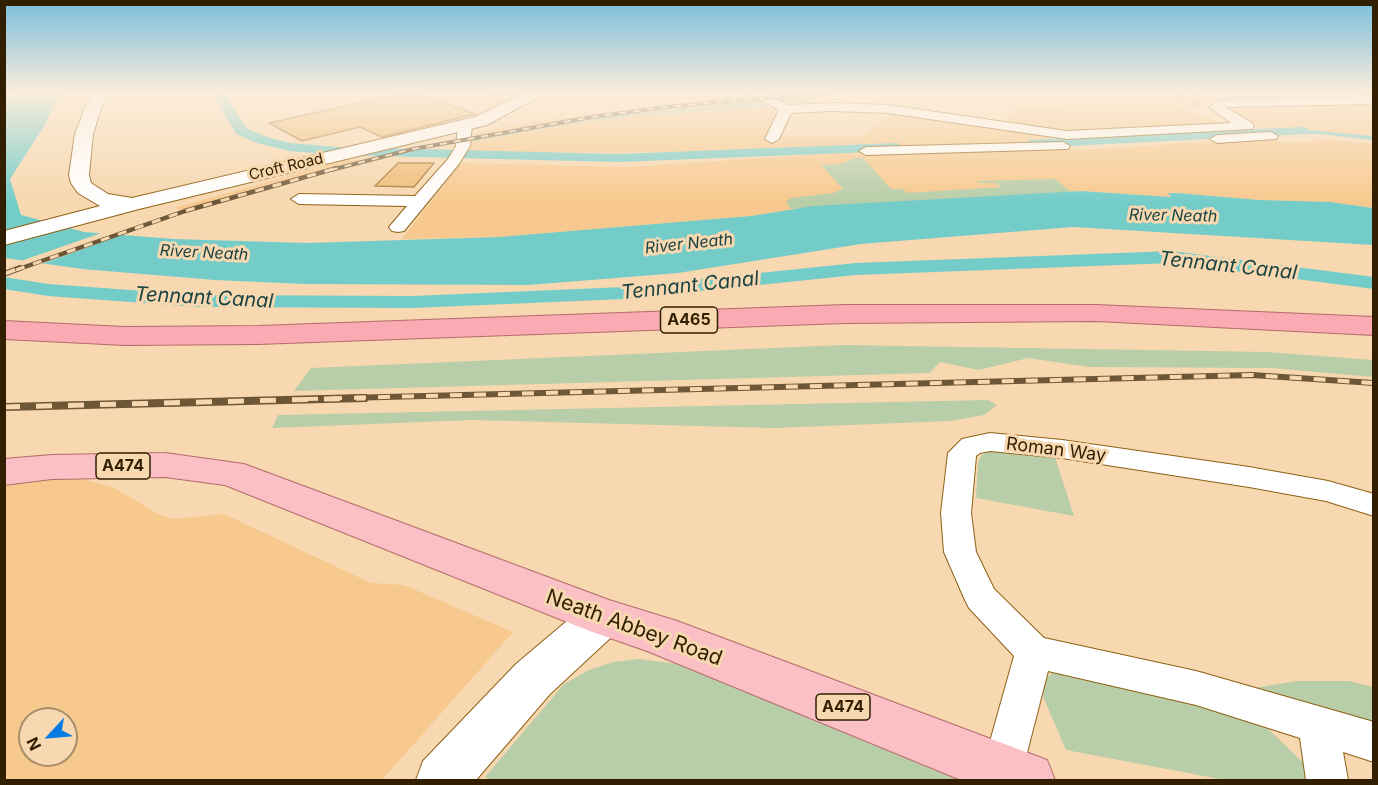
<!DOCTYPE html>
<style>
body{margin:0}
#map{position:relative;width:1378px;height:785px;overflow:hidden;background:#f7d8b0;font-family:Inter,sans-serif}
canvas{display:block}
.frame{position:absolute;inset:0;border:6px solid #321f02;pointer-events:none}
.north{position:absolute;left:18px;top:707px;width:60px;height:60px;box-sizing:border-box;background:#f7d8b0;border:2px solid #a88e6a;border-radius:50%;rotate:244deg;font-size:16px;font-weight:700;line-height:24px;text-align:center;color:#321f02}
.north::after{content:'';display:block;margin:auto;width:21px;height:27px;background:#067ce3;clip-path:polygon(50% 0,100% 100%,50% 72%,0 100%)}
</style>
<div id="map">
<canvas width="1378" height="785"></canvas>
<div class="frame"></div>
<div class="north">N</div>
</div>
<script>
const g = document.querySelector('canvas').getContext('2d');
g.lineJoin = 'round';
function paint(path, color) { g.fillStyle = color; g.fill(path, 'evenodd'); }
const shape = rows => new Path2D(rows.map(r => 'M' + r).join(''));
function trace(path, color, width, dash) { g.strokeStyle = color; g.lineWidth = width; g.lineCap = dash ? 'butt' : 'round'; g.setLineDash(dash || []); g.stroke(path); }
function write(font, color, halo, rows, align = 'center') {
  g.font = font + ' Inter,sans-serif'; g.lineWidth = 6; g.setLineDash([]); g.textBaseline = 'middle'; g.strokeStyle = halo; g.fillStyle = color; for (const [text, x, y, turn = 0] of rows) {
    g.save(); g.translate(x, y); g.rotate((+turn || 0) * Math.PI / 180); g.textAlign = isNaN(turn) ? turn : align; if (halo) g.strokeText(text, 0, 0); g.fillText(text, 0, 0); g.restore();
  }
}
paint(shape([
 [492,92,526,92,496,108,475,107,483,97],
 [746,95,753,100,597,117,474,137,476,132,534,122],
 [1168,102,1219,123,1219,126,1068,132,1003,123,1011,113,1010,107],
 [1373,105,1373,136,1299,129,1266,130,1264,129,1267,128,1259,127,1229,109,1238,107],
 [774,106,792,110,791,118,777,137,864,137,892,112,1052,135,1048,141,693,152,467,153,471,142,569,124,627,117],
 [1266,137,1286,143,1334,140,1373,144,1373,208,1330,202,1258,200,1178,193,1169,193,1173,197,1082,191,814,206,751,216,499,237,402,239,461,163,629,167,849,152,900,153,1101,149],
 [348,159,368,161,189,212,175,208],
 [64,475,113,487,160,515,174,519,224,514,371,583,404,585,513,632,382,780,5,780,5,484],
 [30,719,66,719,66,755,30,755]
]), '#f7c98e');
paint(shape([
 [807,95,816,102,767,104,769,107,627,117,569,124,471,142,474,137,597,117],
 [855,158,863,158,891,189,903,189,907,193,1001,187,996,183,979,183,977,181,1055,179,1071,192,791,209,787,204,787,201,791,198,833,193,843,189,821,165,840,164],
 [843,345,1267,352,1373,360,1373,377,1272,368,1089,367,1028,358,979,370,940,362,929,373,294,391,311,368],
 [988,400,997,405,984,415,951,421,774,428,472,420,272,428,278,415],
 [990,451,1054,454,1074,516,976,498,978,462,982,455],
 [639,659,677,664,958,780,490,780,485,777,564,684,589,670,613,662],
 [1075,668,1265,726,1309,768,1308,780,1225,780,1066,750,1042,694,1045,679,1054,672],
 [1296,681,1349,681,1373,687,1373,729,1242,690]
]), '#b8cea9');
paint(shape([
 [13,92,66,92,56,101,44,126,10,179,21,215,84,232,174,239,307,243,499,237,751,216,814,206,1082,191,1171,197,1168,193,1178,193,1259,200,1330,202,1373,208,1373,245,1073,227,861,244,678,273,529,285,304,284,215,280,82,269,5,258,4,99],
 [1299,129,1373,136,1373,140,1319,134,1273,134,1266,130]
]), '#74ccc9');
paint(shape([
 [107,231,130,232,36,266,15,263]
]), '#f7d8b0');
paint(shape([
 [212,92,224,92,246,128,267,137,290,143,338,147,618,154,897,143,904,147,897,151,618,162,338,155,290,151,257,143,236,134,212,92],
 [1302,127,1307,128,1309,131,1307,134,1030,148,1023,144,1030,140,1302,127],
 [1172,251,1374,277,1374,289,1172,263,856,275,624,299,413,308,199,307,48,296,4,289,4,277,48,284,199,295,413,296,624,287,856,263,1172,251]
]), '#74ccc9');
const building = shape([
 [409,92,415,92,475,114,382,137,360,127,302,141,269,123,409,92],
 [398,163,434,163,414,187,375,186,398,163]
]);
paint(building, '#f0bc78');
trace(building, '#af7f3a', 1.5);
trace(shape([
 [1173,92,1201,103]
]), '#d0b38d', 14, [14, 7]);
const minor = shape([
 [746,92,761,92,788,105,833,103,888,105,1067,131,1231,123,1209,107,1221,100,1374,96,1374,104,1225,107,1252,123,1254,126,1252,129,1067,139,888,113,833,111,791,113,779,139,772,143,765,139,779,110,746,92],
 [465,121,472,125,470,146,459,164,404,231,398,232,392,231,389,227,407,206,299,204,291,199,299,194,415,196,448,159,456,146,458,125,465,121],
 [1271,132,1278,136,1276,139,1217,143,1210,139,1217,135,1271,132],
 [1063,142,1070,146,1068,149,866,155,859,151,866,147,1063,142],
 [990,433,1062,440,1249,467,1328,481,1374,494,1374,516,1326,501,1249,487,1062,458,990,451,980,453,976,456,971,513,976,552,994,589,1044,638,1196,671,1374,722,1374,762,1343,752,1348,780,1306,780,1300,738,1196,705,1048,671,1020,780,986,780,982,770,1014,656,969,608,964,598,944,552,941,513,948,453,962,439,990,433]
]);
const tertiary = shape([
 [603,599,619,604,625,617,619,630,550,694,476,780,416,780,423,761,516,664,587,604,603,599]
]);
const secondary = shape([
 [94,92,110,92,101,108,93,134,89,175,91,183,108,194,132,198,475,117,527,92,547,92,487,125,139,209,4,245,4,231,100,206,78,193,71,183,69,175,75,134,85,108,94,92]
]);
const primary = shape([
 [165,453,244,464,609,600,677,621,1047,760,1055,780,961,780,647,651,587,630,225,485,165,477,52,479,4,485,4,459,52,455,165,453]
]);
const trunk = shape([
 [845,305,1096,305,1374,317,1374,335,1096,321,845,323,258,344,125,345,4,339,4,321,125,327,258,326,845,305]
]);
trace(minor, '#8f6015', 2);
trace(tertiary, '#8f6015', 2);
trace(secondary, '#8f6015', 2);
trace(primary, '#b36c69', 2);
trace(trunk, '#b36c69', 2);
paint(minor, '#fff');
paint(tertiary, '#fff');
paint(secondary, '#fff');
paint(primary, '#fbbfc6');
paint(trunk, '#faaab3');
const railFar3 = shape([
 [331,170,413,149,592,117,667,107,830,92]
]);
const railFar2 = shape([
 [16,270,185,211,337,168]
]);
const railFar1 = shape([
 [4,274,20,268],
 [306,399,1252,375,1374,383]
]);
const rail = shape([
 [4,407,365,398]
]);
trace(railFar3, '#6e5737', 4);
trace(railFar2, '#6e5737', 4.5);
trace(railFar1, '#6e5737', 6);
trace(rail, '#6e5737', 8);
trace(railFar3, '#f7d8b0', 2, [7]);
trace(railFar2, '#f7d8b0', 3, [9]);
trace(railFar1, '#f7d8b0', 4, [12]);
trace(rail, '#f7d8b0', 5, [16]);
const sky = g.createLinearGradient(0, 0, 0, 202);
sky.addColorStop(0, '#79bedc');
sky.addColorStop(0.46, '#fbeddb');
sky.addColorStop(1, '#fbeddb00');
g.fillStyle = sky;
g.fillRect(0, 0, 1378, 202);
write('15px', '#321f02', '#f7d8b0', [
 ["Croft Road",286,167,-13]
]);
write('italic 16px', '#1a4443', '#f7d8b0', [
 ["River Neath",1173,216,1],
 ["River Neath",689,244,-6],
 ["River Neath",204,253,3]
]);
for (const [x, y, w] of [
 [689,320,57],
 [123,466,54],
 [843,707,54]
]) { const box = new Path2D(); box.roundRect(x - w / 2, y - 13, w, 26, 4.5); g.fillStyle = '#f7d8b0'; g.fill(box); trace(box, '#321f02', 1.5); }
write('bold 16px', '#321f02', null, [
 ["A465",689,320],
 ["A474",123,466],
 ["A474",843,707]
]);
write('18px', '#321f02', '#f7d8b0', [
 ["Roman Way",1056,450,7]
]);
write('italic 20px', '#1a4443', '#f7d8b0', [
 ["Tennant Canal",1228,266,6],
 ["Tennant Canal",690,286,-6],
 ["Tennant Canal",204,298,3]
]);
write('21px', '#321f02', '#f7d8b0', [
 ["Neath Abbey Road",634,628,20]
]);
</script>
